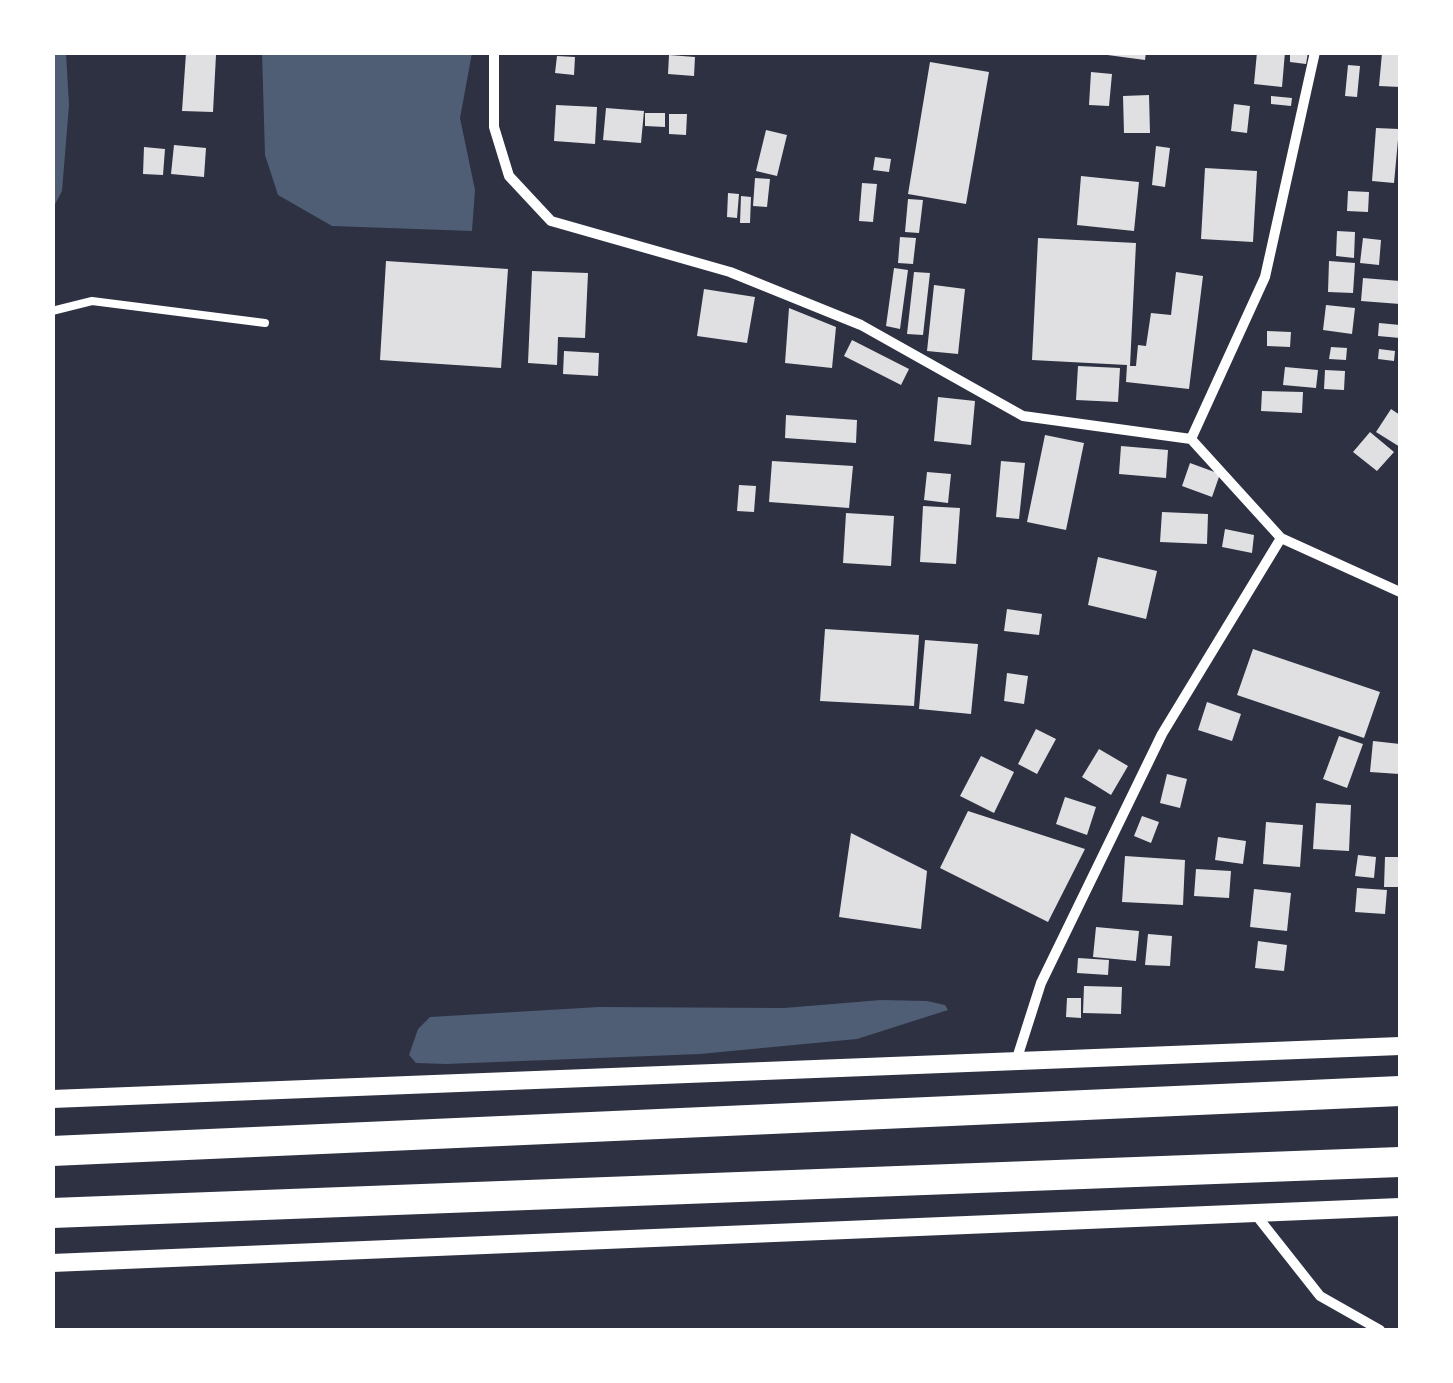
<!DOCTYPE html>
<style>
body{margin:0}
#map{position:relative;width:1453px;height:1383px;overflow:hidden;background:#2d3142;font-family:"Space Grotesk",sans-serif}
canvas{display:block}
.frame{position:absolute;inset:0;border:55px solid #fff;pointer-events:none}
</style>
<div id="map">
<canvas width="1453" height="1383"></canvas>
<div class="frame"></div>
</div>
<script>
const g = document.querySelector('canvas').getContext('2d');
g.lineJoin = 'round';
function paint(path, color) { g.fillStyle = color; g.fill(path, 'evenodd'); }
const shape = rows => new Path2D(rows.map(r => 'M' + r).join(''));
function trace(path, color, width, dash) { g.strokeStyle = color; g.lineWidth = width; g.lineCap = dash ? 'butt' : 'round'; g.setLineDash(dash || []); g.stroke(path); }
paint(shape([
 [53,52,66,53,69,105,62,191,53,208],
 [262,53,472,53,460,118,475,190,472,231,332,226,278,195,265,155],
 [881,1000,927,1001,945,1005,948,1010,857,1039,700,1054,446,1064,416,1063,409,1055,418,1029,430,1017,599,1007,784,1008]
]), '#4f5d75');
paint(shape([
 [1085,52,1146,52,1145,60],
 [1257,52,1285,52,1282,87,1254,84],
 [1290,52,1308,52,1306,64,1290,62],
 [186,53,216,55,213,112,182,111],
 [1382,53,1400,55,1400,87,1379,86],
 [669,55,695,57,694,76,668,74],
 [557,56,575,57,574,75,555,73],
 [930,62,989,72,966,204,908,194],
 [1348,65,1360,66,1357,97,1345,96],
 [1091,72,1112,74,1109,106,1089,105],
 [1149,95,1150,133,1124,133,1123,96],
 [1271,96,1292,98,1291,106,1271,104],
 [1234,104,1250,106,1247,133,1231,131],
 [556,105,597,107,595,144,554,141],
 [606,108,644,111,641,143,603,140],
 [645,113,665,113,665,127,645,126],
 [669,114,687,114,686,135,669,134],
 [1376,128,1399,129,1394,183,1372,181],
 [766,130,787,135,777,176,756,171],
 [174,145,206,148,204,177,171,174],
 [1156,146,1170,148,1165,187,1152,185],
 [144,147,165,149,163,175,143,174],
 [875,157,891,159,889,172,873,170],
 [1205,168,1257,171,1253,242,1201,239],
 [1081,176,1139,182,1134,231,1077,225],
 [755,178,770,179,767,207,753,206],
 [862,183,877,184,873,222,859,221],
 [1348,191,1369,192,1368,212,1347,211],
 [728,193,739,194,737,218,727,217],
 [741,196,751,197,750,223,740,223],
 [908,199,923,200,919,233,905,232],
 [1337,231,1355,232,1354,258,1336,256],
 [900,237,916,238,913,264,898,263],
 [1038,238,1136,243,1130,366,1136,366,1138,345,1146,346,1151,313,1171,315,1176,272,1203,276,1189,389,1126,382,1127,365,1032,360],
 [1363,238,1381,240,1379,265,1360,263],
 [386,261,508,269,501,368,380,360],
 [1329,261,1355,263,1353,293,1328,292],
 [894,268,908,270,900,329,886,326],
 [532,271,588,273,585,338,558,337,557,365,528,363],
 [914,272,930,273,923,335,907,334],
 [1363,278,1400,281,1400,304,1361,301],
 [934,285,965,289,958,354,927,351],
 [704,289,755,297,747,343,697,336],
 [1326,305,1355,308,1352,334,1323,330],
 [789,308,836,327,832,368,785,363],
 [1379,323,1400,325,1400,338,1378,336],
 [1267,331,1291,332,1290,347,1267,346],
 [852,340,909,369,901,385,844,356],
 [1331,347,1347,348,1346,360,1329,359],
 [1379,349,1395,351,1394,361,1378,359],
 [564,351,599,353,598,376,563,374],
 [1078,366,1120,368,1118,402,1076,400],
 [1285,367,1318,370,1316,388,1283,385],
 [1325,370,1345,371,1344,390,1324,389],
 [1262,391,1303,392,1302,413,1261,411],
 [938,397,975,401,971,445,934,441],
 [1391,409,1400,415,1400,447,1376,432],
 [786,415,857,420,856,443,785,438],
 [1370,432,1394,452,1377,471,1353,452],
 [1045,435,1084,443,1066,530,1027,522],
 [1121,446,1168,450,1166,478,1119,474],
 [772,461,853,466,849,508,769,502],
 [1001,461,1025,463,1019,519,996,517],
 [1190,463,1220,474,1212,497,1182,486],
 [927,472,951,474,948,503,924,500],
 [739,485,756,486,754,512,737,511],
 [923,506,960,508,956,564,920,562],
 [1162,512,1208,514,1207,544,1160,542],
 [846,513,894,516,891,566,843,563],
 [1225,529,1254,535,1252,553,1222,547],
 [1098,557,1157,571,1146,619,1088,605],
 [1007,609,1042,614,1039,635,1004,631],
 [825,629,919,635,914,706,820,701],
 [925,640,978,644,971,714,919,709],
 [1253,649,1380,692,1364,738,1237,695],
 [1007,673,1028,676,1024,704,1004,701],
 [1207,702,1241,714,1232,741,1198,730],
 [1036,729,1056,739,1037,774,1018,764],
 [1339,736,1363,744,1347,788,1323,779],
 [1373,741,1400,744,1399,774,1370,772],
 [1099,749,1128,766,1111,795,1082,777],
 [981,756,1014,772,994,813,960,796],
 [1167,774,1187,779,1180,808,1160,803],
 [1065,797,1096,807,1087,835,1056,824],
 [1316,803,1351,805,1349,851,1313,849],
 [968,811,1085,849,1048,922,940,868],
 [1142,816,1159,822,1151,843,1134,836],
 [1266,822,1303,825,1300,867,1263,864],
 [851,833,927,871,921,929,839,917],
 [1218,837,1246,841,1243,864,1215,860],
 [1358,855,1376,857,1374,878,1355,876],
 [1125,856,1185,860,1183,905,1122,902],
 [1385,857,1400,857,1400,887,1384,887],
 [1196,869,1231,871,1229,898,1194,896],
 [1357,888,1387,890,1385,914,1355,912],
 [1254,889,1291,893,1287,931,1250,927],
 [1096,927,1139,931,1136,961,1093,957],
 [1148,934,1172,936,1170,966,1145,965],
 [1258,941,1287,945,1284,971,1255,968],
 [1078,958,1109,960,1108,975,1077,973],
 [1084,986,1122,987,1121,1014,1083,1013],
 [1067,998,1081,998,1081,1018,1066,1017]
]), '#e0e0e3');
trace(shape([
 [52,311,92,301,265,323]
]), '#fff', 8);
trace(shape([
 [494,52,494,127,509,176,551,221,730,272,861,325,1023,416,1191,439,1281,538,1162,734,1041,983,1017,1058],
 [1191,439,1265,277,1315,52],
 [1281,538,1400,592],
 [1256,1215,1320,1296,1380,1330]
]), '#fff', 10);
trace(shape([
 [52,1099,1400,1046],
 [52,1263,1400,1207]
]), '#fff', 18);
trace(shape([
 [52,1151,1400,1091],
 [52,1213,1400,1162]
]), '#fff', 30);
</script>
